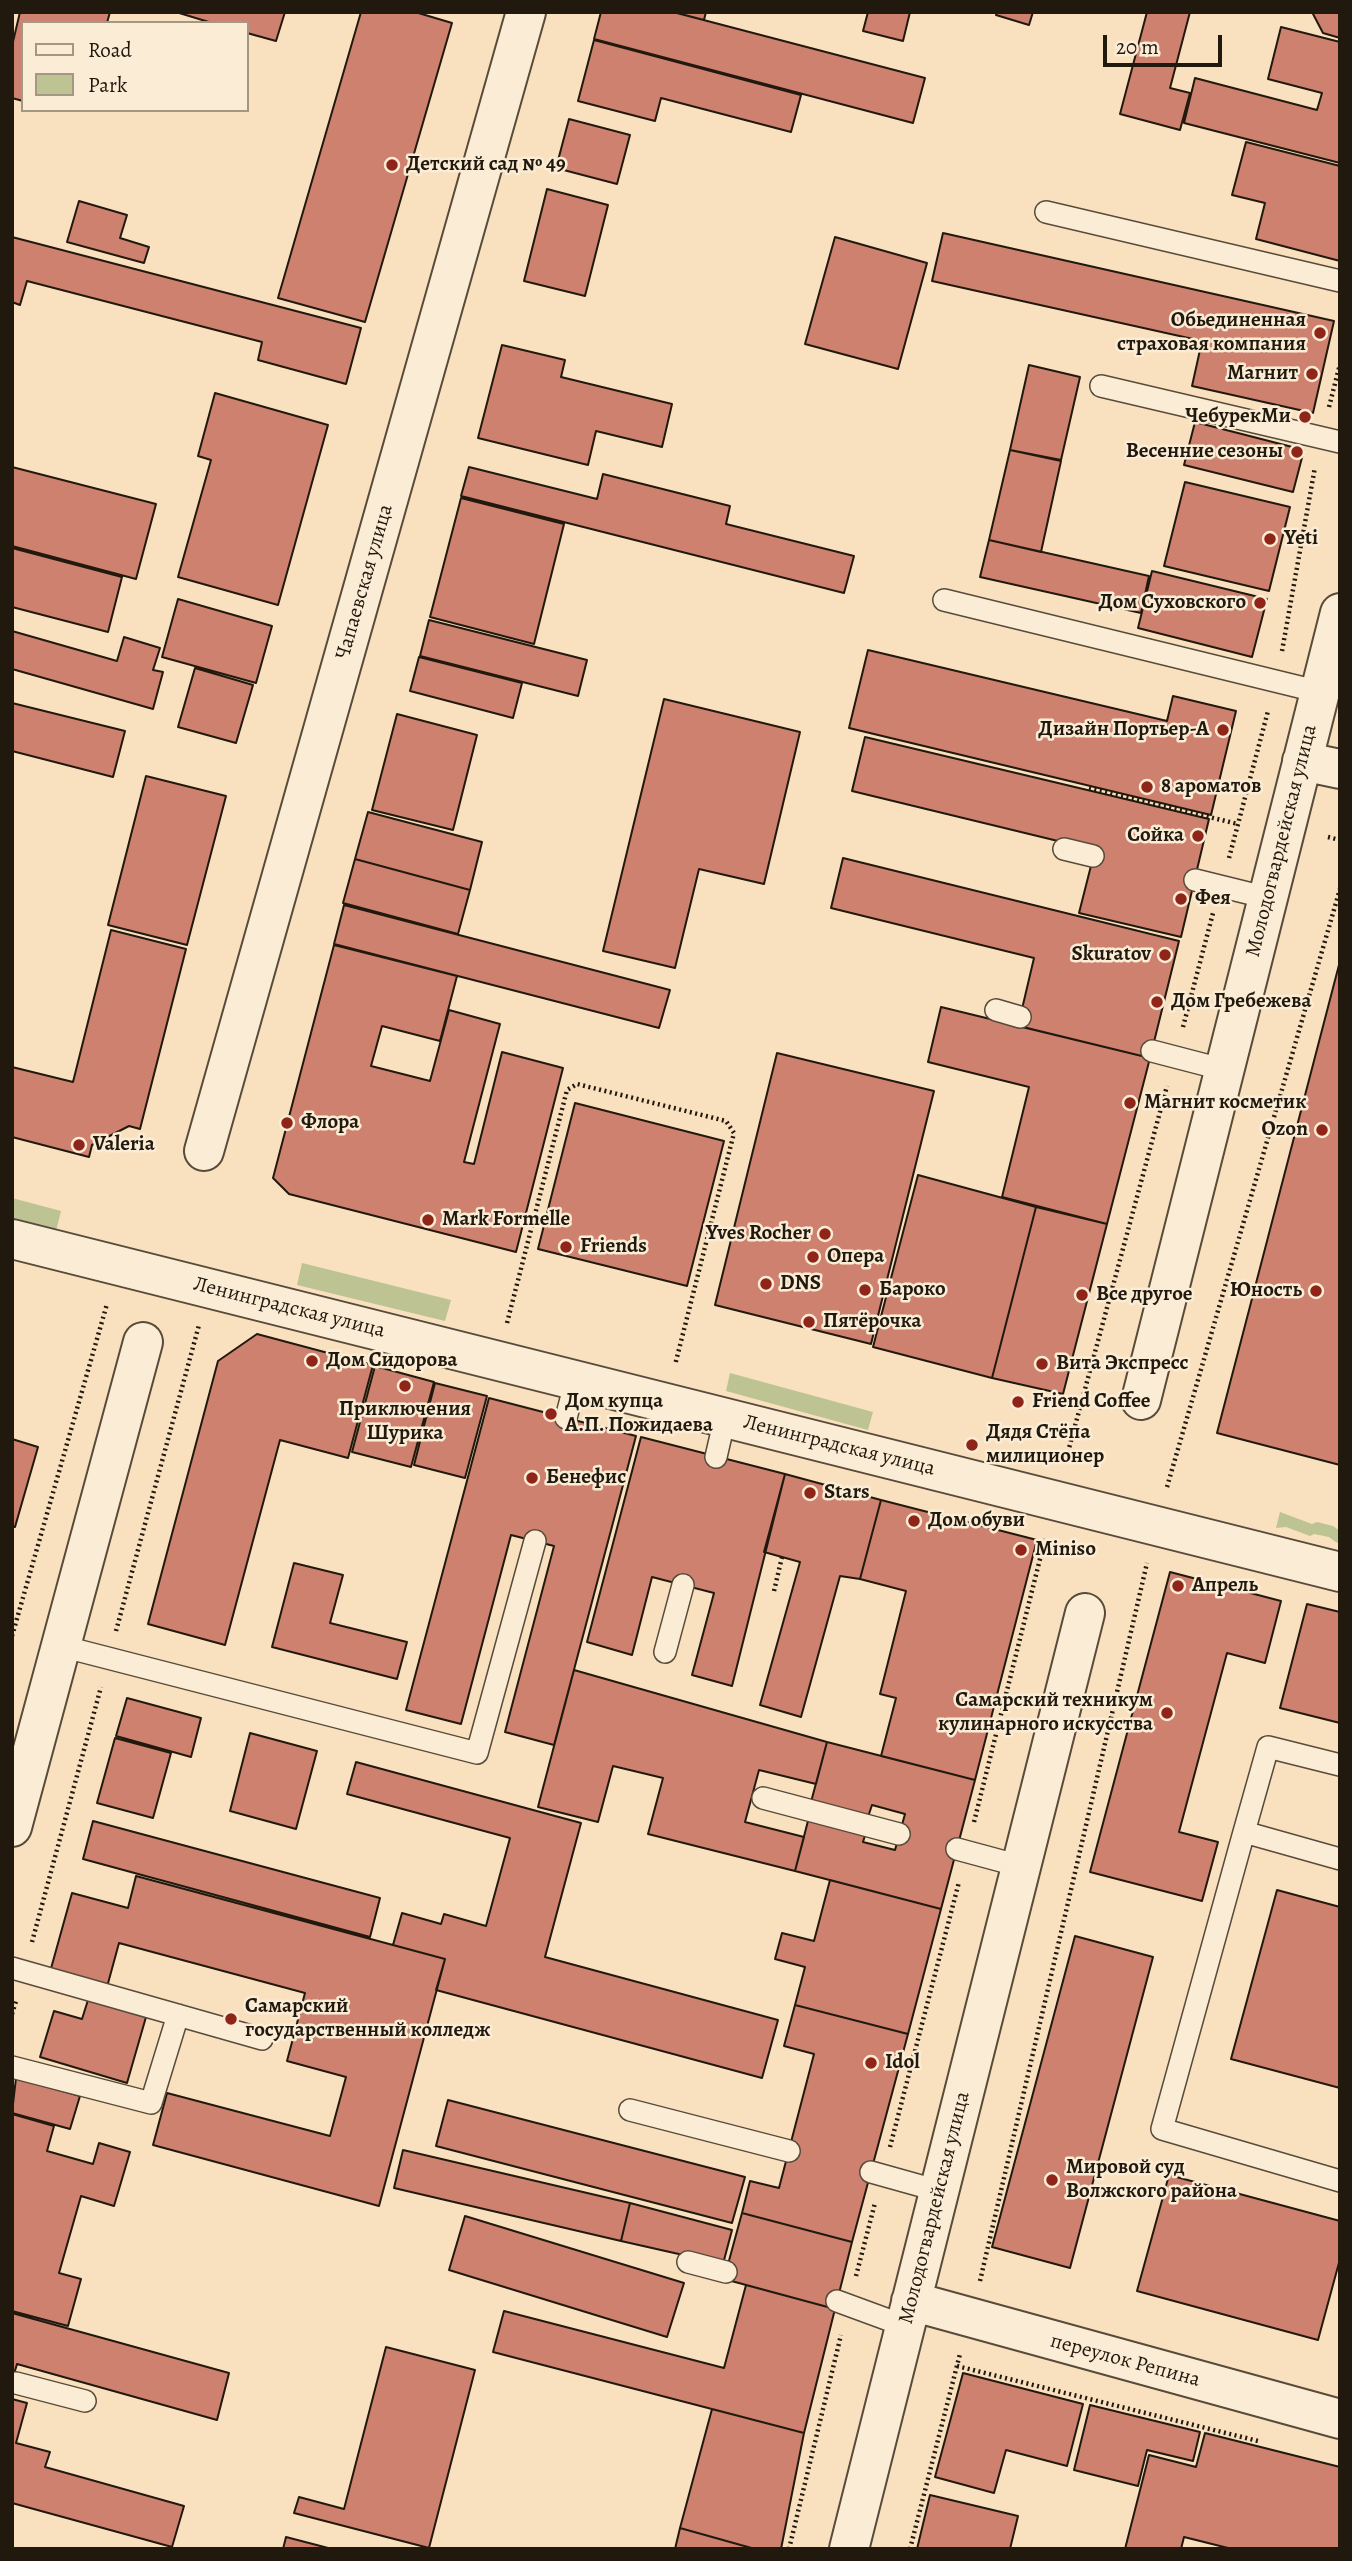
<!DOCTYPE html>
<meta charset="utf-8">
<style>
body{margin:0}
#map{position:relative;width:1352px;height:2561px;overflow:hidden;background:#f9e1bf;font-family:Alegreya,serif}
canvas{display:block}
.frame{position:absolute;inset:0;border:14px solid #22190e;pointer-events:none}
.legend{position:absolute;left:21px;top:21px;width:228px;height:91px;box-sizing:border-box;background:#fbecd5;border:2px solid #a49885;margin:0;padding:9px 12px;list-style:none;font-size:21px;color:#22190e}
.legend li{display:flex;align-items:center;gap:14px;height:35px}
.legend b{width:35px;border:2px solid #a49885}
.scale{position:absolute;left:1103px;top:35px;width:119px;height:32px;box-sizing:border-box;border:4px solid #22190e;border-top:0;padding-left:9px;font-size:21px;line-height:24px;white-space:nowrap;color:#22190e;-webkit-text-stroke:5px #fbecd5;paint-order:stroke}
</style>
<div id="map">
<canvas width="1352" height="2561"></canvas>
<div class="frame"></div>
<ul class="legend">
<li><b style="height:9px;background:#fbecd5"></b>Road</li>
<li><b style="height:19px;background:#bdc392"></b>Park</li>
</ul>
<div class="scale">20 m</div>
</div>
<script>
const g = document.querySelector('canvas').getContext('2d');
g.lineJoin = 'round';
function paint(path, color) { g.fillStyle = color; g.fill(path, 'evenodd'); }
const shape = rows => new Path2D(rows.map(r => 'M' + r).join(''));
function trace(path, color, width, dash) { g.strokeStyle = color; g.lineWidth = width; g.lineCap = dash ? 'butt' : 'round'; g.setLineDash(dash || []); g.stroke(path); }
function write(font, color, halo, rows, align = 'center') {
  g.font = font + ' Alegreya,serif'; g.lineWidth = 5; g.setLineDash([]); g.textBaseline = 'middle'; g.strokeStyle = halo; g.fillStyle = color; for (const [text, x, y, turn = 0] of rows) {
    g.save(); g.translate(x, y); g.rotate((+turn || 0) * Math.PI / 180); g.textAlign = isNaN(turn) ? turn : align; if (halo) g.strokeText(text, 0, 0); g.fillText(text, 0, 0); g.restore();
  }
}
paint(shape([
 [12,1198,61,1211,56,1231,12,1220],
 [302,1263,451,1300,445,1321,297,1285],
 [730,1373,873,1412,868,1430,726,1391],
 [1280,1512,1312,1524,1317,1522,1333,1526,1340,1531,1340,1540,1337,1543,1329,1537,1314,1534,1310,1536,1286,1527,1276,1528]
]), '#bdc392');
const building = shape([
 [20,12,110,12,107,23,23,23,23,101,12,98,12,46,20,12],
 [176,12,285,12,276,41,247,33,247,23,212,23,176,12],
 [361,12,415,12,452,23,365,322,278,298,361,12],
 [601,12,673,12,925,78,913,123,594,39,601,12],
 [673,12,706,12,704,20,673,12],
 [868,12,910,12,903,41,863,31,868,12],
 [997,12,1033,12,1029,25,996,15,997,12],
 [1147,12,1190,12,1170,88,1190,93,1180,130,1120,114,1147,12],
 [1312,12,1340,12,1340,38,1323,33,1312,12],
 [1281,27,1340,42,1340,163,1184,123,1195,78,1317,110,1322,93,1268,79,1281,27],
 [594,40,801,95,791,132,661,98,655,121,578,101,594,40],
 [569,119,630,135,617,184,556,168,569,119],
 [1246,142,1340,166,1340,261,1256,239,1265,203,1232,195,1246,142],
 [547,189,608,205,585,296,524,281,547,189],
 [79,201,127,215,120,238,149,247,144,263,67,242,79,201],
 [943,233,1334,321,1313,413,1192,386,1202,341,932,281,943,233],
 [12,237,361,328,346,384,258,360,262,342,27,281,20,305,12,302,12,237],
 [835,237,927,263,898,369,805,344,835,237],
 [502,345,565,360,561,377,672,404,662,447,596,431,588,465,478,438,502,345],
 [1029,365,1080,377,1061,460,1010,450,1029,365],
 [215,393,328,425,278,605,178,577,211,460,198,456,215,393],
 [1195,422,1304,450,1293,492,1184,465,1195,422],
 [1010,450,1061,461,1041,552,989,540,1010,450],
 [12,467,156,504,136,579,12,546,12,467],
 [469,467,597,499,603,474,730,506,726,524,854,556,844,593,461,496,469,467],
 [1185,482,1290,507,1269,591,1164,566,1185,482],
 [461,498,564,524,534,644,430,617,461,498],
 [989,540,1149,576,1141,613,980,577,989,540],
 [12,548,122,577,108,632,12,607,12,548],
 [1152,571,1267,599,1252,657,1138,628,1152,571],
 [178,599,272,626,256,683,162,657,178,599],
 [429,620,587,660,578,696,420,656,429,620],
 [12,631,117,661,124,637,160,648,153,670,163,672,153,709,12,669,12,631],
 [868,650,1167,721,1173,696,1236,711,1211,815,849,728,868,650],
 [419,657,522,683,513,718,410,691,419,657],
 [195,668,253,685,236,743,178,727,195,668],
 [664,699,800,732,764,884,699,869,675,968,603,951,664,699],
 [12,703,125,731,113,777,12,751,12,703],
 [397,714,477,735,453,830,372,810,397,714],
 [865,737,1209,819,1181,937,1079,913,1095,850,852,791,865,737],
 [146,776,226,796,187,945,108,925,146,776],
 [368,812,482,842,470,890,355,859,368,812],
 [843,858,1179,941,1150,1058,1018,1026,1034,958,831,908,843,858],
 [355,859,470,890,458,934,343,903,355,859],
 [344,905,670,990,659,1028,334,944,344,905],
 [111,930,186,949,140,1129,129,1126,92,1145,89,1157,12,1137,12,1067,73,1082,111,930],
 [334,945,457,976,440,1041,382,1026,371,1066,430,1081,449,1010,500,1024,464,1162,474,1164,502,1052,563,1068,516,1252,289,1194,273,1178,334,945],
 [1340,961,1340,1465,1217,1433,1340,961],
 [941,1007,1150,1058,1107,1224,1002,1197,1029,1087,928,1062,941,1007],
 [777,1053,934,1091,871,1344,715,1305,777,1053],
 [575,1103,724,1141,687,1286,538,1249,575,1103],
 [918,1175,1036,1207,992,1378,873,1347,918,1175],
 [1036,1207,1107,1224,1063,1394,992,1378,1036,1207],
 [257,1334,373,1365,348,1458,280,1440,225,1645,148,1624,218,1361,257,1334],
 [375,1366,434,1382,411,1467,352,1452,375,1366],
 [435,1383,487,1396,465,1478,414,1465,435,1383],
 [489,1398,636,1436,554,1745,505,1732,554,1546,511,1535,461,1724,406,1710,489,1398],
 [641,1437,785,1474,732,1686,692,1675,714,1593,652,1577,632,1655,587,1642,641,1437],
 [12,1439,38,1447,15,1527,12,1527,12,1439],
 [785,1474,881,1500,860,1579,840,1576,801,1717,760,1705,800,1562,764,1552,785,1474],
 [881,1500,1037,1540,975,1780,881,1756,896,1698,880,1694,906,1591,860,1579,881,1500],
 [294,1563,343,1575,330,1623,407,1642,397,1679,272,1647,294,1563],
 [1170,1572,1281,1601,1265,1663,1227,1653,1179,1832,1218,1842,1202,1901,1090,1872,1170,1572],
 [1307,1604,1340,1612,1340,1723,1280,1708,1307,1604],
 [574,1670,827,1742,816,1784,759,1770,745,1822,804,1837,795,1871,648,1834,663,1778,613,1766,598,1822,538,1807,574,1670],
 [127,1698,201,1718,191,1757,116,1736,127,1698],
 [250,1733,317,1751,296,1829,230,1811,250,1733],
 [115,1738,171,1753,153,1818,97,1803,115,1738],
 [827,1742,975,1780,941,1909,795,1871,809,1817,866,1832,863,1842,895,1850,905,1814,872,1805,868,1817,811,1802,827,1742],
 [356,1762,581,1823,545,1957,778,2020,762,2078,436,1990,445,1959,393,1945,402,1913,441,1924,444,1914,486,1926,510,1838,347,1794,356,1762],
 [93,1821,380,1898,370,1937,83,1859,93,1821],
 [136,1876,445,1959,379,2206,153,2145,167,2093,330,2136,346,2077,287,2061,305,1993,119,1943,107,1987,50,1972,72,1893,128,1908,136,1876],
 [830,1880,941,1909,908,2034,795,2005,805,1967,775,1959,782,1933,814,1941,830,1880],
 [1277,1890,1340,1907,1340,2088,1231,2059,1277,1890],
 [1075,1936,1153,1957,1070,2268,992,2247,1075,1936],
 [88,2000,146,2017,127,2083,40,2057,54,2011,82,2019,88,2000],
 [795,2005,908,2034,852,2242,742,2213,750,2181,779,2188,814,2054,784,2046,795,2005],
 [16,2078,80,2096,70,2129,12,2113,16,2078],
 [448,2100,745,2177,732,2223,436,2146,448,2100],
 [12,2114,54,2126,47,2151,93,2164,99,2143,130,2152,114,2206,81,2196,59,2273,81,2279,68,2326,12,2311,12,2114],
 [403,2150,630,2203,621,2241,394,2188,403,2150],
 [1169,2175,1340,2221,1340,2259,1318,2340,1137,2291,1169,2175],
 [630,2203,732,2230,723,2264,621,2241,630,2203],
 [742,2213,852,2242,835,2309,724,2279,742,2213],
 [465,2216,684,2283,667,2337,449,2270,465,2216],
 [746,2285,835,2309,804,2433,493,2352,504,2311,724,2368,746,2285],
 [12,2313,229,2373,217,2420,17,2364,12,2381,12,2313],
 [386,2347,475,2370,429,2548,294,2513,299,2497,344,2509,386,2347],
 [963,2373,1083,2404,1067,2466,1006,2450,994,2493,935,2477,963,2373],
 [12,2399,27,2403,16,2443,50,2452,45,2467,184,2506,172,2547,12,2503,12,2399],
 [1090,2405,1200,2432,1193,2461,1147,2450,1138,2486,1074,2470,1090,2405],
 [712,2409,804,2433,781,2549,755,2549,680,2528,712,2409],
 [1205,2433,1340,2467,1340,2549,1232,2549,1184,2537,1181,2549,1125,2549,1149,2455,1196,2467,1205,2433],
 [930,2495,1018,2516,1010,2549,917,2549,930,2495],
 [680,2528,755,2549,675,2549,680,2528],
 [286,2537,332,2549,283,2549,286,2537]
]);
paint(building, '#ce816f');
trace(building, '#22190e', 2);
const lane = shape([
 [1046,212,1340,281],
 [1101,386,1340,442],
 [944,600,1320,692],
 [1064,849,1093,856],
 [1195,880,1268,898],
 [996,1010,1020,1017],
 [1152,1051,1225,1070],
 [566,1418,576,1380],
 [716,1457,725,1418],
 [61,1646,477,1753,535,1541],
 [665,1652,683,1585],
 [763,1798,899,1834],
 [1244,1832,1268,1747,1340,1765],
 [957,1849,1020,1866],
 [1340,1859,1244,1832,1162,2129,1340,2181],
 [12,1968,262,2039],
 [12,2067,151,2103,178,2015],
 [630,2110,789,2151],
 [871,2172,939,2191],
 [688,2262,726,2272],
 [837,2301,905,2326],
 [16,2383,85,2401]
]);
const street = shape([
 [1302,761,1340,769],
 [204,1151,526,12],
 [12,1239,1340,1572],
 [1141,1400,1340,613],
 [12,1827,143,1342],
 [911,2301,1340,2419],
 [849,2549,1085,1613]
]);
trace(lane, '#584b3a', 24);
trace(street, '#584b3a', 42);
trace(shape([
 [1329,407,1340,364],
 [1282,651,1315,467],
 [1089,788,1238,824],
 [1328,837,1340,840],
 [1229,858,1268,711],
 [1183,1027,1213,913],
 [507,1323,567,1090,577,1084,726,1121,734,1133,675,1365],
 [1065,1463,1167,1086],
 [1167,1487,1340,889],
 [774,1591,782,1557],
 [116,1631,199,1325],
 [12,1636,107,1304],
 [974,1822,1045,1539],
 [32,1942,101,1687],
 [12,2014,16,2001],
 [890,2147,959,1882],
 [856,2276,875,2203],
 [980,2281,1147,1563],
 [957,2366,1258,2441],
 [789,2549,841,2335],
 [910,2549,960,2354]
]), '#22190e', 4.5, [2, 3.5]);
trace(lane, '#fbecd5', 21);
trace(street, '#fbecd5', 38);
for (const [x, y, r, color] of [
 [392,165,7,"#8f2418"],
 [1320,333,7,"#8f2418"],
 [1312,374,7,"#8f2418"],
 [1305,417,7,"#8f2418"],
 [1297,452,7,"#8f2418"],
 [1270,539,7,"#8f2418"],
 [1260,603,7,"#8f2418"],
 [1223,730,7,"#8f2418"],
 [1147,787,7,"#8f2418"],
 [1198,836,7,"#8f2418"],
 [1181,899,7,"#8f2418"],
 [1165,955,7,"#8f2418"],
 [1157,1002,7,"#8f2418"],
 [1130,1103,7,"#8f2418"],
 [287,1123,7,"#8f2418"],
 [1322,1130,7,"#8f2418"],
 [79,1145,7,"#8f2418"],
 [428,1220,7,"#8f2418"],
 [825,1234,7,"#8f2418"],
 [566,1247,7,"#8f2418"],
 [813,1257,7,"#8f2418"],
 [766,1284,7,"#8f2418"],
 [865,1290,7,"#8f2418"],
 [1316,1291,7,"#8f2418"],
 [1082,1295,7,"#8f2418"],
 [809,1322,7,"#8f2418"],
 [312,1361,7,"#8f2418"],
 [1042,1364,7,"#8f2418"],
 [405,1386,7,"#8f2418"],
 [1018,1402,7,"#8f2418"],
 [551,1414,7,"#8f2418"],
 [972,1445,7,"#8f2418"],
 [532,1478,7,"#8f2418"],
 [810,1493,7,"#8f2418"],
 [914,1521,7,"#8f2418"],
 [1021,1550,7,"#8f2418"],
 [1178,1586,7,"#8f2418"],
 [1167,1713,7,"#8f2418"],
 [231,2019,7,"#8f2418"],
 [871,2063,7,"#8f2418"],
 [1052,2180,7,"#8f2418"]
]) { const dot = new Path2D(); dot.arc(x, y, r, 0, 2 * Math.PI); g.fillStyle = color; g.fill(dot); trace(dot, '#fbecd5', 2.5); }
write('bold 21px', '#22190e', '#fbecd5', [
 ["Детский сад № 49",406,165],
 ["Обьединенная",1306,321,"right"],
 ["страховая компания",1306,345,"right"],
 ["Магнит",1298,374,"right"],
 ["ЧебурекМи",1291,417,"right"],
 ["Весенние сезоны",1283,452,"right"],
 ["Yeti",1284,539],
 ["Дом Суховского",1246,603,"right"],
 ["Дизайн Портьер-А",1209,730,"right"],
 ["8 ароматов",1161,787],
 ["Сойка",1184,836,"right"],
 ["Фея",1195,899],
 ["Skuratov",1151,955,"right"],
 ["Дом Гребежева",1171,1002],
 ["Магнит косметик",1144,1103],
 ["Флора",301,1123],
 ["Ozon",1308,1130,"right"],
 ["Valeria",93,1145],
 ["Mark Formelle",442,1220],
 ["Yves Rocher",811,1234,"right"],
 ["Friends",580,1247],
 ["Опера",827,1257],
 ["DNS",780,1284],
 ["Бароко",879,1290],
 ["Юность",1302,1291,"right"],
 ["Все другое",1096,1295],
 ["Пятёрочка",823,1322],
 ["Дом Сидорова",326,1361],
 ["Вита Экспресс",1056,1364],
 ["Дом купца",565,1402],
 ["А.П. Пожидаева",565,1426],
 ["Friend Coffee",1032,1402],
 ["Приключения",405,1410,"center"],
 ["Шурика",405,1434,"center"],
 ["Дядя Стёпа",986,1433],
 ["милиционер",986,1457],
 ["Бенефис",546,1478],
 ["Stars",824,1493],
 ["Дом обуви",928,1521],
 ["Miniso",1035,1550],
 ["Апрель",1192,1586],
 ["Самарский техникум",1153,1701,"right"],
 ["кулинарного искусства",1153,1725,"right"],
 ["Самарский",245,2007],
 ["государственный колледж",245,2031],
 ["Idol",885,2063],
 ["Мировой суд",1066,2168],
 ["Волжского района",1066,2192]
], 'left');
write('21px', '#22190e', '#fbecd5', [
 ["Чапаевская улица",365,582,-74],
 ["Молодогвардейская улица",1282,841,-76],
 ["Ленинградская улица",289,1308,14],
 ["Ленинградская улица",839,1446,14],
 ["Молодогвардейская улица",935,2208,-76],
 ["переулок Репина",1125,2361,15]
]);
</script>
